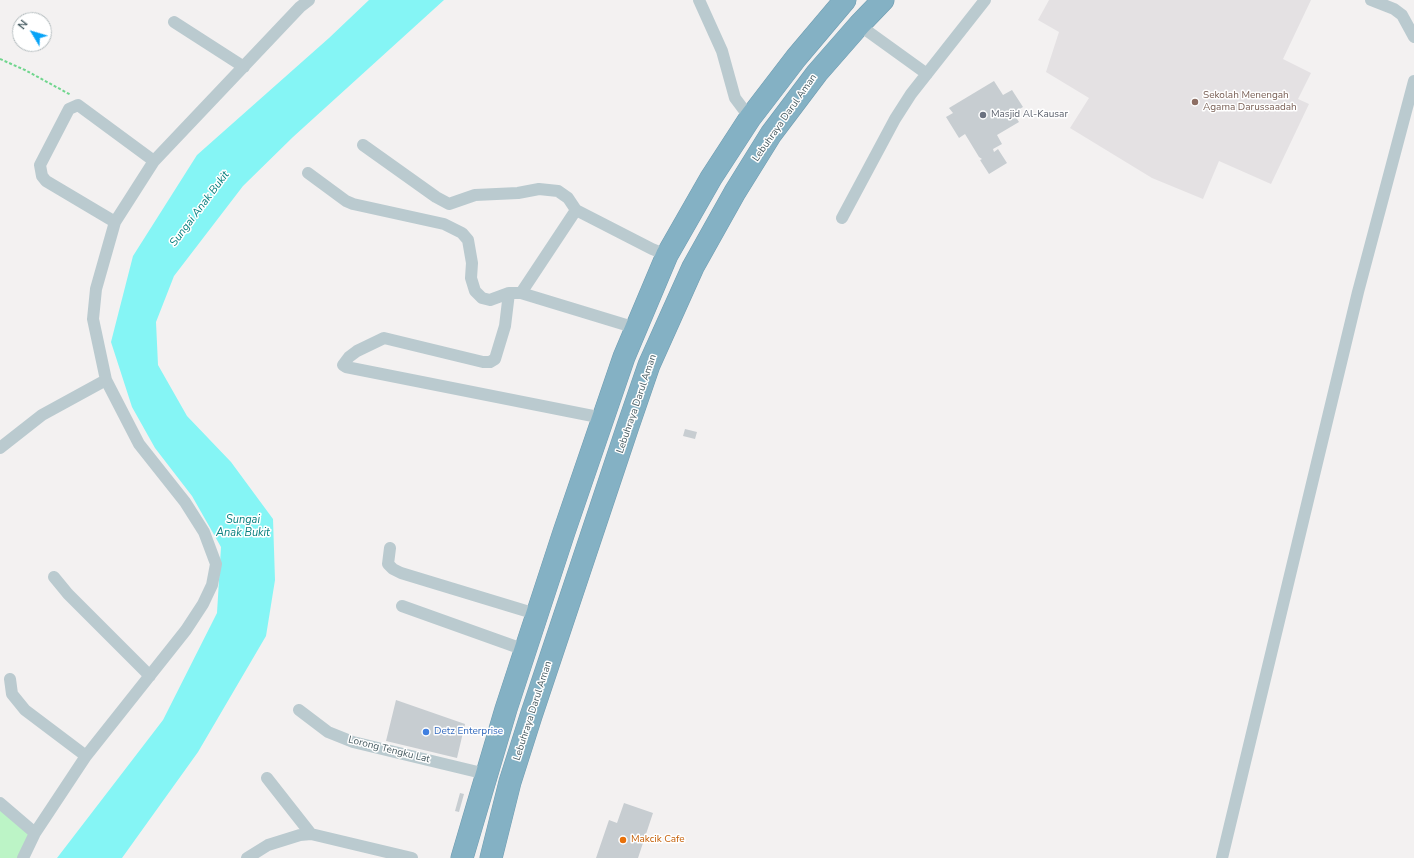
<!DOCTYPE html>
<style>
body{margin:0}
#map{position:relative;width:1414px;height:858px;overflow:hidden;background:#f3f1f1;font-family:"Nunito Sans",sans-serif}
canvas{display:block}
.north{position:absolute;left:12px;top:12px;width:40px;height:40px;box-sizing:border-box;background:#fff;border:1px solid #b5bdbf;border-radius:50%;rotate:308deg;font-size:11px;font-weight:700;line-height:16px;text-align:center;color:#465a60}
.north::after{content:'';display:block;margin:auto;width:14px;height:18px;background:#07a3f7;clip-path:polygon(50% 0,100% 100%,50% 72%,0 100%)}
</style>
<div id="map">
<canvas width="1414" height="858"></canvas>
<div class="north">N</div>
</div>
<script>
const g = document.querySelector('canvas').getContext('2d');
g.lineJoin = 'round';
function paint(path, color) { g.fillStyle = color; g.fill(path, 'evenodd'); }
const shape = rows => new Path2D(rows.map(r => 'M' + r).join(''));
function trace(path, color, width, dash) { g.strokeStyle = color; g.lineWidth = width; g.lineCap = dash ? 'butt' : 'round'; g.setLineDash(dash || []); g.stroke(path); }
function write(font, color, halo, rows, align = 'center') {
  g.font = font + ' "Nunito Sans",sans-serif'; g.lineWidth = 3; g.setLineDash([]); g.textBaseline = 'middle'; g.strokeStyle = halo; g.fillStyle = color; for (const [text, x, y, turn = 0] of rows) {
    g.save(); g.translate(x, y); g.rotate((+turn || 0) * Math.PI / 180); g.textAlign = isNaN(turn) ? turn : align; if (halo) g.strokeText(text, 0, 0); g.fillText(text, 0, 0); g.restore();
  }
}
paint(shape([
 [1049,0,1311,0,1283,59,1311,73,1298,99,1309,104,1271,184,1219,161,1203,199,1152,178,1070,128,1089,98,1046,72,1059,32,1038,20]
]), '#e4e1e3');
paint(shape([
 [0,808,31,836,20,858,0,858]
]), '#bcf4c6');
paint(shape([
 [369,0,444,0,293,137,243,186,174,276,156,322,158,365,187,416,231,462,273,519,275,580,266,636,198,752,122,858,57,858,163,720,217,613,221,547,192,496,155,448,132,407,111,342,133,256,197,155,329,38]
]), '#85f5f5');
paint(shape([
 [994,81,1003,95,1012,90,1023,107,1016,111,1018,114,1015,116,1019,122,997,135,1002,144,993,149,994,152,998,149,1007,163,989,174,980,160,982,159,979,157,965,134,959,138,946,117,953,113,949,108],
 [685,429,697,432,695,439,683,436],
 [396,700,465,724,457,758,386,741],
 [460,793,464,794,459,812,455,811],
 [624,803,653,813,638,858,596,858,609,820,617,823]
]), '#c7cdd1');
const highway = shape([
 [462,858,506,709,564,532,624,357,667,255,711,178,750,118,796,58,845,0],
 [491,858,510,782,531,716,628,426,649,365,693,267,735,192,771,134,817,73,859,25,883,0]
]);
trace(highway, '#6f9cb0', 23);
trace(shape([
 [0,59,25,70,71,95]
]), '#70d68e', 2, [3, 2]);
trace(shape([
 [699,0,722,51,735,98,750,118],
 [1371,0,1394,9,1402,15,1414,37],
 [174,22,244,67],
 [859,25,927,74],
 [363,145,436,197,449,204,475,195,518,193,539,189,558,191,568,198,576,210,652,249,667,255],
 [308,173,346,201,353,204,444,224,462,233,468,240,472,263,471,278,475,291,482,298,490,300,509,293,521,293,636,328],
 [842,218,895,119,911,94,985,0],
 [115,222,46,181,42,176,40,165,69,109,78,105,154,161],
 [509,293,505,326,495,359,490,362,483,362,384,338,357,351,349,357,343,365,346,367,603,418],
 [521,293,576,210],
 [0,448,42,415,106,380],
 [390,548,388,564,393,569,401,573,536,614],
 [54,577,68,594,150,676],
 [402,606,525,650],
 [10,679,12,694,25,710,86,756],
 [299,710,328,732,353,742,486,774],
 [267,778,311,834],
 [0,803,35,833],
 [23,858,35,833,86,756,186,630,203,604,212,585,216,564,204,532,185,502,139,444,106,380,93,319,96,289,115,222,154,161,300,7,309,0],
 [247,858,268,845,300,835,311,834,412,858],
 [1222,858,1358,292,1414,81]
]), '#bacacf', 12);
trace(highway, '#84b1c4', 22);
for (const [x, y, r, color] of [
 [1195,102,4,"#8d6e63"],
 [983,115,4,"#6b7280"],
 [426,732,4,"#3f7fe0"],
 [623,840,4,"#e8710a"]
]) { const dot = new Path2D(); dot.arc(x, y, r, 0, 2 * Math.PI); g.fillStyle = color; g.fill(dot); trace(dot, '#fff', 1.5); }
write('10px', '#785e54', '#fff', [
 ["Sekolah Menengah",1203,96],
 ["Agama Darussaadah",1203,108]
], 'left');
write('10px', '#5b616d', '#fff', [
 ["Masjid Al-Kausar",991,115]
], 'left');
write('10px', '#465a60', '#fff', [
 ["Lebuhraya Darul Aman",785,118,-55],
 ["Lebuhraya Darul Aman",637,404,-71],
 ["Lebuhraya Darul Aman",533,711,-72],
 ["Lorong Tengku Lat",389,750,14]
]);
write('10px', '#366cbe', '#fff', [
 ["Detz Enterprise",434,732]
], 'left');
write('10px', '#c56008', '#fff', [
 ["Makcik Cafe",631,840]
], 'left');
write('italic 11px', '#067f7e', '#fff', [
 ["Sungai Anak Bukit",200,209,-53],
 ["Sungai",243,520],
 ["Anak Bukit",243,533]
]);
</script>
